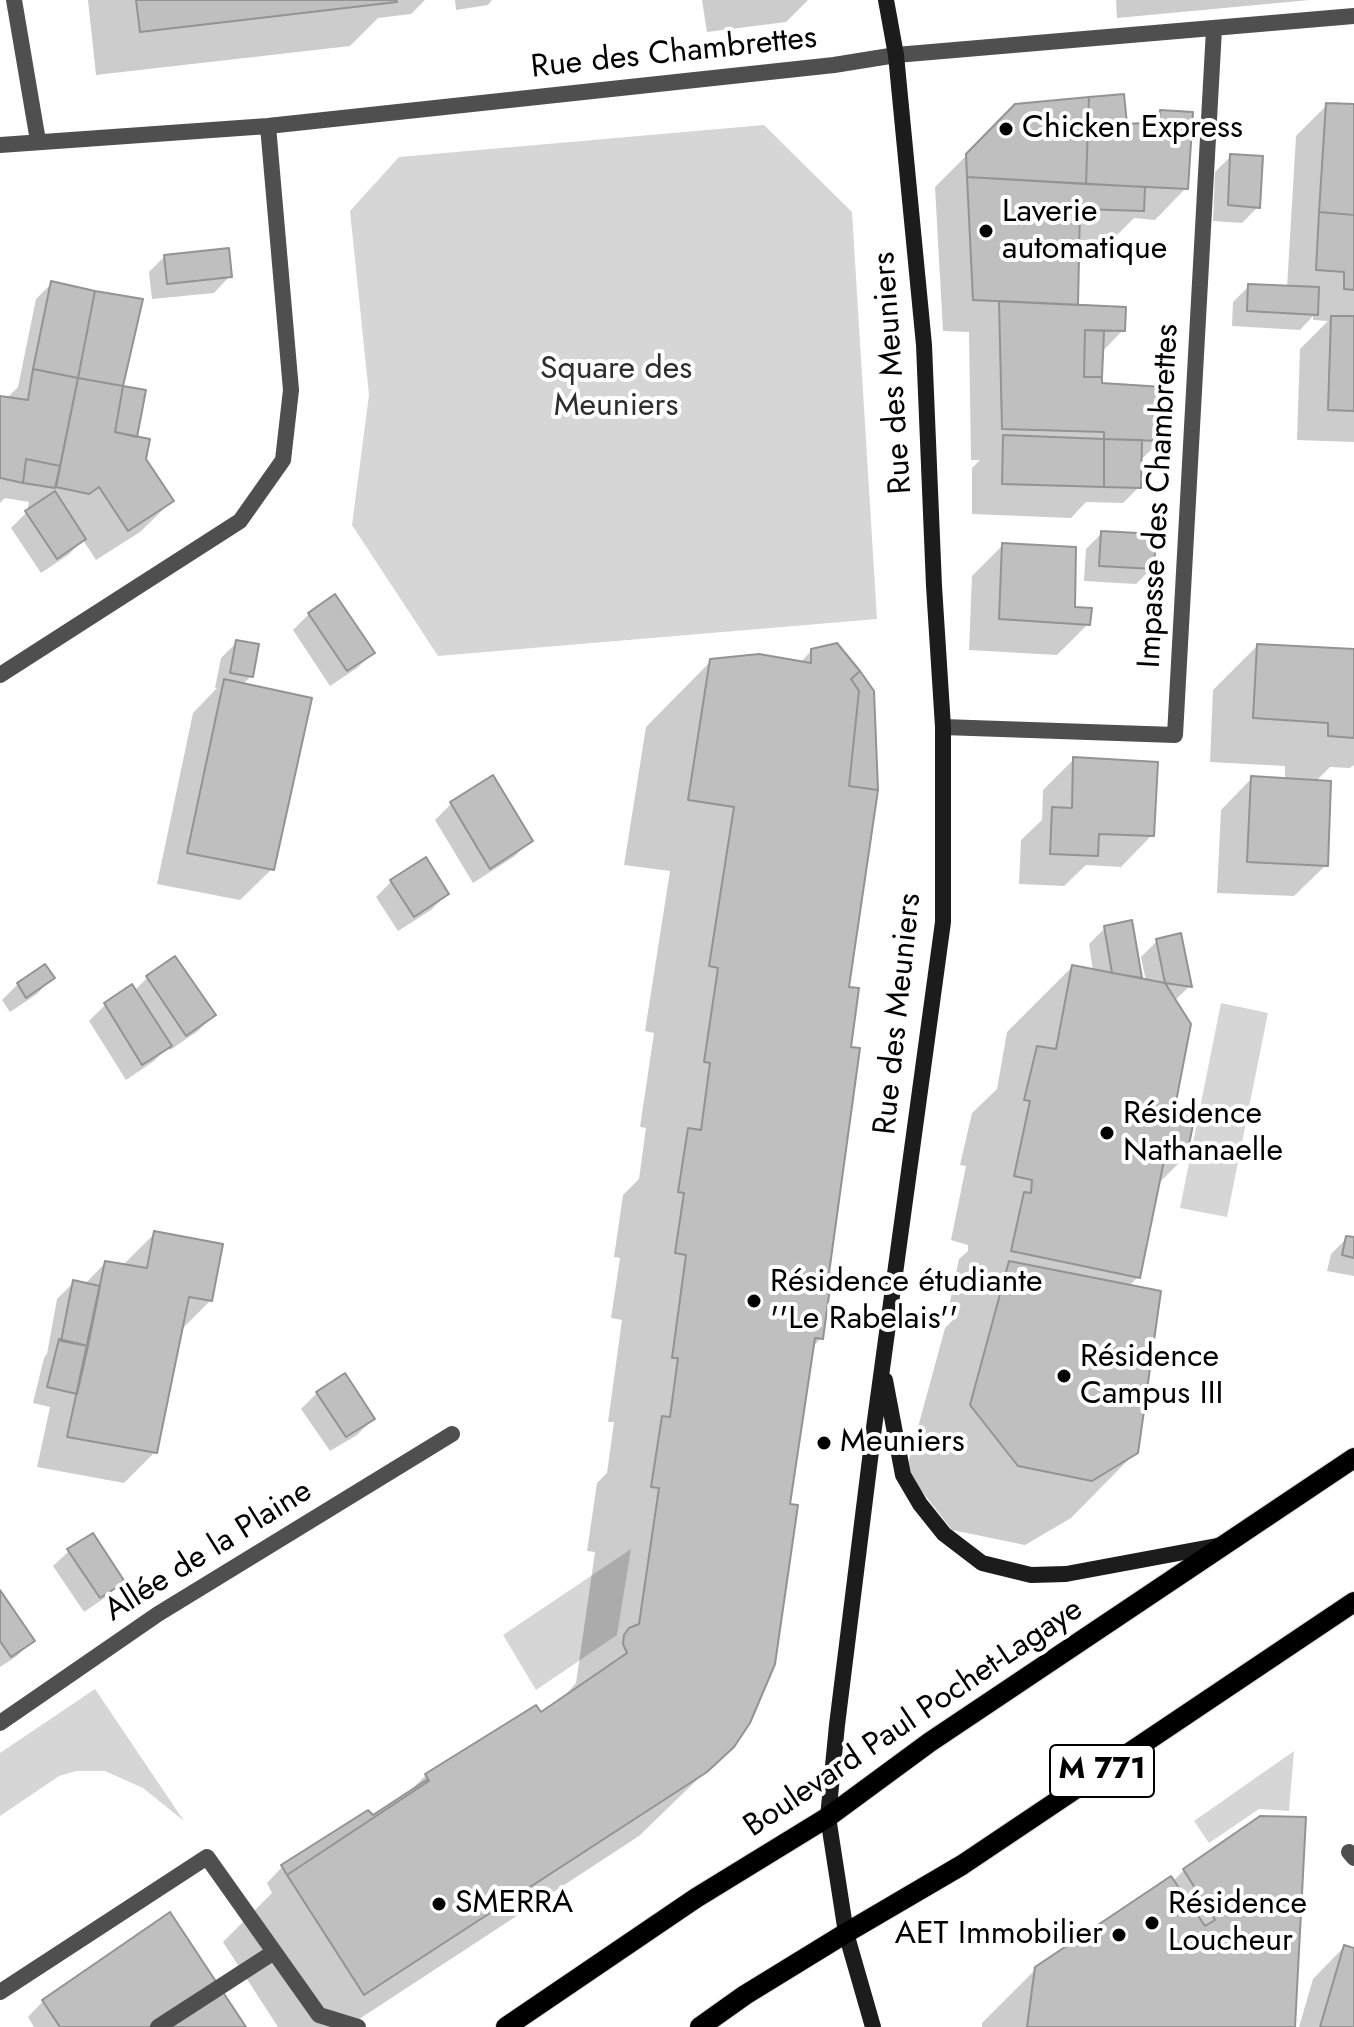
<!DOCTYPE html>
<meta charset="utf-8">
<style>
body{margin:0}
canvas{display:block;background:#fff}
</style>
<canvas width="1354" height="2027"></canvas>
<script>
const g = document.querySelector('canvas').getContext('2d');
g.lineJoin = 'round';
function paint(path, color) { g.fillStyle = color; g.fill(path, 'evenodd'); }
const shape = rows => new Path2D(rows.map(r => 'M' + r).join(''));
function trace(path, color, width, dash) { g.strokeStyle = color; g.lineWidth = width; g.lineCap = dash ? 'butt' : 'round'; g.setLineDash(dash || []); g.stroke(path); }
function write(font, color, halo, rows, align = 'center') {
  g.font = font + ' Jost,sans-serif'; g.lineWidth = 8; g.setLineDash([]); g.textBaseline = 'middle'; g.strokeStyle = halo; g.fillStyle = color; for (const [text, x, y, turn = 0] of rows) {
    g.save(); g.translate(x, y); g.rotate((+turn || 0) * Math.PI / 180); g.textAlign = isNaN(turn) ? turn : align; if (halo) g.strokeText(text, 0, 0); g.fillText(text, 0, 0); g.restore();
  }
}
paint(shape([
 [764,125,852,212,877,619,438,656,352,525,369,395,350,211,399,157],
 [1221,1003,1268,1013,1227,1217,1180,1208],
 [631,1549,617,1635,536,1690,503,1635],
 [95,1689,184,1821,143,1788,105,1771,76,1771,59,1776,0,1816,0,1753],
 [1294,1751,1289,1811,1259,1809,1209,1843,1194,1821]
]), '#d6d6d6');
paint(shape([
 [88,0,425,0,411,14,378,18,350,46,96,75],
 [455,0,492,0,488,5,456,10],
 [702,0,808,0,786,22,707,32],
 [1116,0,1310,0,1117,18],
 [1327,105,1354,106,1354,442,1297,440,1300,349,1328,321,1313,320,1313,316,1300,330,1232,326,1233,302,1249,286,1287,288,1296,136],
 [1016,106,1125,126,1148,125,1160,112,1186,188,1155,220,1134,218,1111,241,1077,240,1076,307,1123,330,1101,353,1101,385,1161,440,1140,461,1139,487,1123,503,1086,502,1071,518,972,514,972,468,980,460,971,460,969,332,943,331,935,187],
 [1231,156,1258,207,1242,223,1213,221,1215,172],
 [165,256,229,277,214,293,152,299,149,272],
 [52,283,121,384,134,438,144,459,172,501,140,532,96,560,83,540,68,555,41,573,11,528,27,512,29,502,5,498,0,503,0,398,6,399,18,387,36,299],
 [1102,533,1152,568,1136,584,1084,581,1086,549],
 [1003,545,1088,624,1057,655,969,650,972,576],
 [309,614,373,653,357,668,330,686,293,630],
 [237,642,251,676,242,685,272,869,240,900,157,884,193,713,217,688,215,688,221,658],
 [1257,646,1354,651,1354,765,1350,768,1330,767,1315,782,1326,865,1294,896,1217,893,1221,810,1252,778,1285,780,1285,766,1210,762,1213,690],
 [812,650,846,989,827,1275,821,1338,812,1348,733,1745,639,1836,347,2027,278,2027,223,1942,272,1893,267,1883,282,1867,374,1820,395,1806,426,1775,540,1714,561,1700,576,1683,595,1552,587,1551,597,1483,607,1473,614,1422,608,1422,622,1320,611,1318,620,1258,614,1257,623,1195,639,1179,646,1128,640,1127,654,1033,645,1031,670,871,624,865,646,727,711,661,800,663],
 [1074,759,1152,835,1121,867,1086,865,1064,886,1019,884,1021,840,1042,820,1043,790],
 [451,804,531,840,515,856,473,883,435,820],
 [392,881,447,894,431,910,398,931,376,897],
 [1105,928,1140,977,1138,980,1146,981,1141,957,1157,941,1190,986,1174,1001,1173,1109,1184,1158,1157,1185,1138,1277,1128,1287,1136,1452,1071,1518,1025,1545,952,1530,906,1471,945,1328,955,1318,947,1316,959,1259,968,1251,968,1245,951,1240,966,1166,960,1165,972,1113,997,1089,1007,1032,1072,967,1093,971,1089,944],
 [52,978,37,994,10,1012,2,1000,18,984],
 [147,978,214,1015,198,1031,170,1050,168,1047,154,1061,126,1080,89,1021,105,1005,134,991],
 [154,1234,211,1300,180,1331,155,1452,124,1483,37,1467,50,1407,33,1403,44,1358,47,1354,57,1299,73,1283,84,1285,105,1263,122,1266],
 [1347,1238,1354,1239,1354,1276,1327,1271,1331,1254],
 [344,1376,373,1419,357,1435,330,1451,301,1409,317,1393],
 [69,1551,122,1581,106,1597,84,1612,53,1566],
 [0,1593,33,1640,17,1656,0,1667],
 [1261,1818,1293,2027,982,2027,982,2023,1036,1969,1172,1882,1184,1870],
 [1344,1947,1354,1950,1354,2027,1299,2027,1313,1979],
 [43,2001,244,2027,34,2027,28,2017]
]), '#0003');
const building = shape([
 [136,0,396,0,397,2,140,32,136,0],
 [1124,94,1127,124,1159,122,1160,110,1193,112,1188,189,1086,184,1089,97,1124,94],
 [1089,97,1086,184,967,177,966,154,1015,104,1089,97],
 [1326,103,1354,104,1354,215,1319,212,1326,103],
 [1230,154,1263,156,1260,208,1228,205,1230,154],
 [967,177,1145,187,1144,211,1080,209,1078,305,973,300,967,177],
 [1319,212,1354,215,1354,290,1344,289,1344,272,1316,270,1319,212],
 [229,248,232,277,167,284,164,255,229,248],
 [51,281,95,291,78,378,33,369,51,281],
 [1248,284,1319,287,1318,315,1247,311,1248,284],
 [95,291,143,299,123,386,78,378,95,291],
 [999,301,1126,307,1125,331,1085,330,1084,377,1102,377,1102,383,1163,387,1163,441,1104,439,1104,432,1002,429,999,301],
 [1331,316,1354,316,1354,411,1328,410,1331,316],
 [1085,330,1104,331,1102,377,1084,377,1085,330],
 [33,369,78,378,60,466,26,459,23,483,0,478,0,396,28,400,33,369],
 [78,378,123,386,115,432,150,439,146,459,174,501,128,531,99,487,89,494,56,487,78,378],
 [123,386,146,390,137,437,115,432,123,386],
 [1003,435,1104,439,1104,487,1002,484,1003,435],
 [1104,439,1142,440,1141,488,1104,487,1104,439],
 [26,459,60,466,55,488,23,483,26,459],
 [55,491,86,539,57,559,25,511,55,491],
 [1101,531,1156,534,1154,569,1099,566,1101,531],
 [1002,543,1076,547,1075,607,1092,608,1090,625,999,619,1002,543],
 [335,594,375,653,347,671,308,613,335,594],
 [236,640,259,644,253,677,230,673,236,640],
 [837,643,860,671,851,679,859,691,849,786,878,790,849,987,859,988,851,1047,860,1048,829,1273,832,1273,823,1339,815,1338,790,1504,798,1505,775,1664,750,1723,734,1747,707,1772,364,1995,287,1875,429,1781,425,1774,536,1705,541,1712,627,1653,623,1644,624,1635,629,1628,639,1624,659,1488,651,1487,662,1416,670,1417,678,1358,672,1358,686,1255,675,1253,684,1193,678,1192,688,1128,701,1130,710,1063,704,1062,718,968,709,966,734,807,688,800,710,659,759,654,811,663,811,649,837,643],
 [1257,644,1354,649,1354,738,1328,736,1328,723,1253,718,1257,644],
 [860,671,874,691,878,790,849,786,859,691,851,679,860,671],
 [224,679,312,698,274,870,187,853,224,679],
 [1073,757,1158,762,1154,836,1099,834,1098,856,1050,854,1052,807,1072,808,1073,757],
 [493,775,533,841,490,869,450,802,493,775],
 [1251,776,1331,781,1328,866,1247,862,1251,776],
 [426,857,449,894,414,917,390,880,426,857],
 [1132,920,1142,978,1112,973,1104,926,1132,920],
 [1181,933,1192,987,1165,983,1156,939,1181,933],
 [175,956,216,1015,186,1036,146,976,175,956],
 [45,964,55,978,26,998,17,983,45,964],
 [1072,965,1165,983,1191,1024,1175,1107,1196,1110,1186,1159,1165,1156,1140,1278,1011,1251,1024,1192,1031,1193,1032,1180,1014,1176,1030,1101,1024,1100,1037,1046,1056,1049,1072,965],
 [132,984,172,1046,142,1065,104,1003,132,984],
 [154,1231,223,1244,212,1301,189,1297,157,1453,67,1437,105,1261,147,1268,154,1231],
 [1346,1236,1354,1237,1354,1258,1342,1255,1346,1236],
 [1009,1261,1161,1291,1138,1453,1092,1481,1018,1466,970,1405,1009,1261],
 [73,1280,100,1286,88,1346,61,1341,73,1280],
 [59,1339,88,1346,77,1394,47,1387,59,1339],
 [345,1373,375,1419,346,1437,316,1392,345,1373],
 [93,1533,125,1582,100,1598,67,1549,93,1533],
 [0,1590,35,1641,11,1657,0,1641,0,1590],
 [428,1779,429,1781,287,1875,281,1865,368,1810,373,1815,428,1779],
 [1260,1816,1306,1817,1295,2027,1027,2027,1035,1967,1171,1876,1205,1926,1215,1920,1183,1869,1260,1816],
 [170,1912,246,2027,60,2027,42,2000,170,1912],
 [1344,1945,1354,1948,1354,2027,1320,2027,1344,1945]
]);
paint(building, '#bfbfbf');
trace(building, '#939393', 2);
const primary = shape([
 [506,2027,696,1898,828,1817,930,1742,1354,1458],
 [700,2027,745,1995,846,1933,962,1865,1354,1602]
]);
trace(primary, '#dbdbdb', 22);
trace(shape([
 [0,1992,207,1857,319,2015,358,2027],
 [158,2027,274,1952]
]), '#4f4f4f', 16);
trace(shape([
 [14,0,38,141],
 [0,145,268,126,834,65,896,55,1354,16],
 [0,675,240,521,283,460,291,390,268,126],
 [943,727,1175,735,1214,29],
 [0,1723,158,1614,452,1434],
 [1349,1852,1354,1858]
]), '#4f4f4f', 16);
trace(shape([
 [885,1380,903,1475,920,1504,944,1534,982,1563,1031,1575,1066,1574,1222,1545],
 [873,2027,846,1933,828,1817,837,1725,873,1435,943,922,943,727,934,586,924,345,896,55,886,0]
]), '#1c1c1c', 16);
trace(primary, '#000', 20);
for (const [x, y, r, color] of [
 [1006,129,8,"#000"],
 [986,231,8,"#000"],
 [1107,1133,8,"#000"],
 [754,1301,8,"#000"],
 [1064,1376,8,"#000"],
 [824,1443,8,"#000"],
 [439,1904,8,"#000"],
 [1152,1923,8,"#000"],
 [1119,1935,8,"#000"]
]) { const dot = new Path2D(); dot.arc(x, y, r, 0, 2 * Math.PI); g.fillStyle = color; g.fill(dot); trace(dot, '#fff', 3); }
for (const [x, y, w] of [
 [1102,1771,104]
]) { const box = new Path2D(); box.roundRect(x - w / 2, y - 26, w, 52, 6); g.fillStyle = '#fff'; g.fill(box); trace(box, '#000', 2); }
write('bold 30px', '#000', null, [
 ["M 771",1102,1771]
]);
write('32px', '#000', '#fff', [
 ["Rue des Chambrettes",674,54,-6],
 ["Rue des Meuniers",894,373,-94],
 ["Impasse des Chambrettes",1160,496,-87],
 ["Rue des Meuniers",899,1014,-84],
 ["Allée de la Plaine",209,1552,-32],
 ["Boulevard Paul Pochet-Lagaye",914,1719,-34]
]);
write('32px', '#000', '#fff', [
 ["Chicken Express",1022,129],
 ["Laverie",1002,213],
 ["automatique",1002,250],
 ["Résidence",1123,1115],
 ["Nathanaelle",1123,1152],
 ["Résidence étudiante",770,1283],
 ["''Le Rabelais''",770,1320],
 ["Résidence",1080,1358],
 ["Campus III",1080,1395],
 ["Meuniers",840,1443],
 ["SMERRA",455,1904],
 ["Résidence",1168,1905],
 ["Loucheur",1168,1942],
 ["AET Immobilier",1103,1935,"right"]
], 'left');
write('32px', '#2d2d2d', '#fff', [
 ["Square des",616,370],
 ["Meuniers",616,407]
]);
</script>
